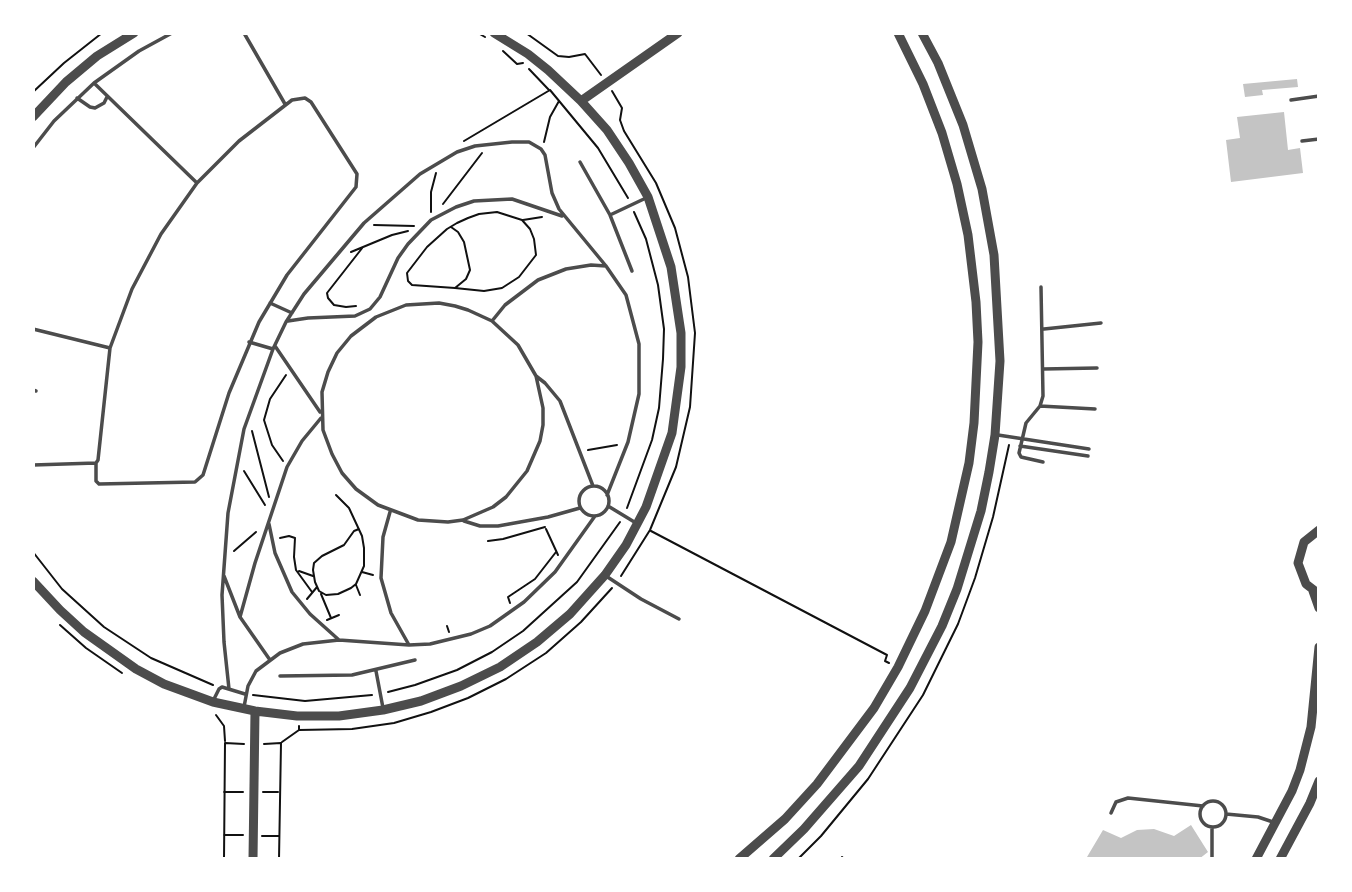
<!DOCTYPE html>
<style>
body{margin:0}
#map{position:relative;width:1352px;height:892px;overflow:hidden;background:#fff;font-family:"Titillium Web",sans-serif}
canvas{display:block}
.frame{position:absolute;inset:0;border:35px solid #fff;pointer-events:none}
</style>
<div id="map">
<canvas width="1352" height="892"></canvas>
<div class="frame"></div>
</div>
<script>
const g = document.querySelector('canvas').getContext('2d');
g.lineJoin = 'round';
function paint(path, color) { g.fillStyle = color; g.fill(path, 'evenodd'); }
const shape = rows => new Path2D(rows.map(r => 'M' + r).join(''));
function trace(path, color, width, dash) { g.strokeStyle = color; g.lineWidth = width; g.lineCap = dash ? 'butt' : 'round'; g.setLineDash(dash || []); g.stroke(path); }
paint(shape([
 [1297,79,1298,87,1262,90,1263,95,1245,97,1243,84],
 [1284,112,1288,150,1300,148,1303,173,1231,182,1226,140,1240,138,1237,117],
 [1191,825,1208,852,1199,859,1091,859,1087,857,1103,830,1121,838,1137,830,1154,829,1174,836]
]), '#c4c4c4');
trace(shape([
 [478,33,485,37],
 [526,33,558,56,569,57,585,54,601,75],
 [503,51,517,64,523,63],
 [529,69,549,90],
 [612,91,622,108,620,120,624,131,656,183,675,228,688,277,695,333,690,407,676,467,650,530,621,576],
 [33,92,64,63,102,33],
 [464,141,550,90,598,148,628,198],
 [544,142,550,117,559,101],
 [443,204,482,153],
 [431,212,431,192,436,173],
 [523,220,542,217],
 [374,225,414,226],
 [451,227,458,232,464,242,470,270,466,279,455,288,412,285,408,281,407,273,427,247,447,229,457,223,468,218,479,214,497,212,522,220,530,229,534,239,536,255,519,277,502,288,484,291,455,288],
 [351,252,392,235,408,231],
 [356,306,346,307,334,305,328,298,327,293,363,247],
 [252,431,269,497],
 [588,450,617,445],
 [283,461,272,445,264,420,270,399,286,375],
 [244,471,265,505],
 [336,495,349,508,362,536,364,548,364,566,356,584,351,588,338,594,326,595,319,591,315,582,313,570,314,563,322,556,344,545,354,531,359,529],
 [627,508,652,440,659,408,663,359,664,329,658,285,646,239,634,212],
 [546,529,558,555],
 [651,531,887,655,885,661,889,663],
 [280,538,289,536,295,538,294,557,296,570,312,592],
 [488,541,503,539,545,527],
 [234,551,256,532],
 [33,552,62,589,104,627,151,658,213,685],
 [299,571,313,576],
 [362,572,373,575],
 [356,585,360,595],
 [321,594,331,618],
 [307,599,317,587],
 [510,603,508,597,535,579,556,552],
 [327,620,339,615],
 [60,625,86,648,122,673],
 [447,626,449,632],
 [388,692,415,685,457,670,492,652,523,631,577,582,620,522],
 [253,695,305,701,372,695],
 [923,695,958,624,975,578,993,517,1009,445],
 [216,715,224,726,225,741],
 [299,730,352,729,394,723,431,712,468,698,506,679,546,653,581,622,612,588],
 [282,742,299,730,299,726],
 [264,744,281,743,279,859],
 [224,792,243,792],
 [263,792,278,792],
 [224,835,243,835],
 [262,836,278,836],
 [842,857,844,859],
 [224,859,225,743,244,744],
 [798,859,821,836,868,779,923,695]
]), '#111', 2);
trace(shape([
 [244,33,285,104],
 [94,83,197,183],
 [77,98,90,107,95,108,104,103,107,97],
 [1291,100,1319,96],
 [1302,141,1319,139],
 [33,148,54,121,94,83,139,51,172,33],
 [580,162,610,215,632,271],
 [610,215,646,198],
 [1041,287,1043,396,1040,406,1026,423,1019,453,1021,457,1043,462],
 [270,303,292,313],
 [288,321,308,318,355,316,370,309,380,297,398,258,408,244,431,220,456,207,474,201,512,199,562,216],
 [492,321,505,305,538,280,566,269,591,265,606,266],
 [33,329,110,348],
 [1044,329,1101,323],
 [249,342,273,349],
 [275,346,320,412],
 [1043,369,1097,368],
 [536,376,543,408,543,425,540,441,527,471,506,497,493,507,463,520,448,522,418,520,378,505,356,489,342,473,332,454,323,430,322,392,328,372,337,353,351,336,376,317,406,305,439,303,455,306,468,310,492,321,518,345,536,376,545,383,560,401,593,486],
 [33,390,36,391],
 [1040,406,1095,409],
 [998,435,1089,449],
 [1020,446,1088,456],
 [33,465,96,463,98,460,110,348,132,289,161,234,197,183,239,141,292,100,305,98,311,102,357,174,356,187,287,275,259,322,229,393,203,475,195,482,99,484,96,481,96,463],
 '579 501a15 15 0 1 1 30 0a15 15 0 1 1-30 0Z',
 [608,506,636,523],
 [390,512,383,537,381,578,391,613,409,645],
 [464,521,480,526,498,526,548,517,580,508],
 [269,524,275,553,292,592,310,614,339,640],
 [224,576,240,617,270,660],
 [606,576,641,599,679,619],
 [240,617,255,563,287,467,302,441,321,418],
 [376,671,383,708],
 [280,676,352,675,415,660],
 [229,689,224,642,222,595,228,513,244,429,273,349,286,322,304,294,364,223,420,174,457,152,475,146,512,142,529,142,541,149,545,155,552,193,559,209,606,266,626,295,639,344,639,394,628,442,607,495],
 [214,699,219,689,222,687,245,694],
 [244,707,248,686,256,671,280,653,303,644,339,640,409,645,430,644,471,634,490,626,524,602,555,572,595,516],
 '1200 814a13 13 0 1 1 26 0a13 13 0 1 1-26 0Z',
 [1111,813,1116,802,1128,798,1203,806],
 [1226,814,1258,817,1273,822],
 [1212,859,1212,827]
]), '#4c4c4c', 3.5);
trace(shape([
 [581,101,678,33],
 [33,117,66,82,97,56,134,33],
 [1319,530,1304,542,1298,563,1306,584,1319,594],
 [33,581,60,610,84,632,136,669,164,684,213,702,255,711,297,716,339,716,383,710,421,701,461,686,500,667,537,642,570,614,605,575,626,545,646,507,672,433,681,367,681,333,671,267,648,197,629,163,607,130,581,101,548,70,528,54,494,33],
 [1313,591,1319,608],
 [253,859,255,711],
 [739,859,785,819,817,784,874,708,898,667,925,611,951,542,969,463,974,423,978,342,976,302,968,235,957,184,942,133,923,84,898,33],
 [773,859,804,829,859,766,910,688,942,626,957,589,981,511,989,472,995,435,1000,361,994,255,982,189,963,125,938,63,922,33],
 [1256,859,1292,791,1300,770,1311,727,1319,647],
 [1280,859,1310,803,1319,781]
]), '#4c4c4c', 9);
</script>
